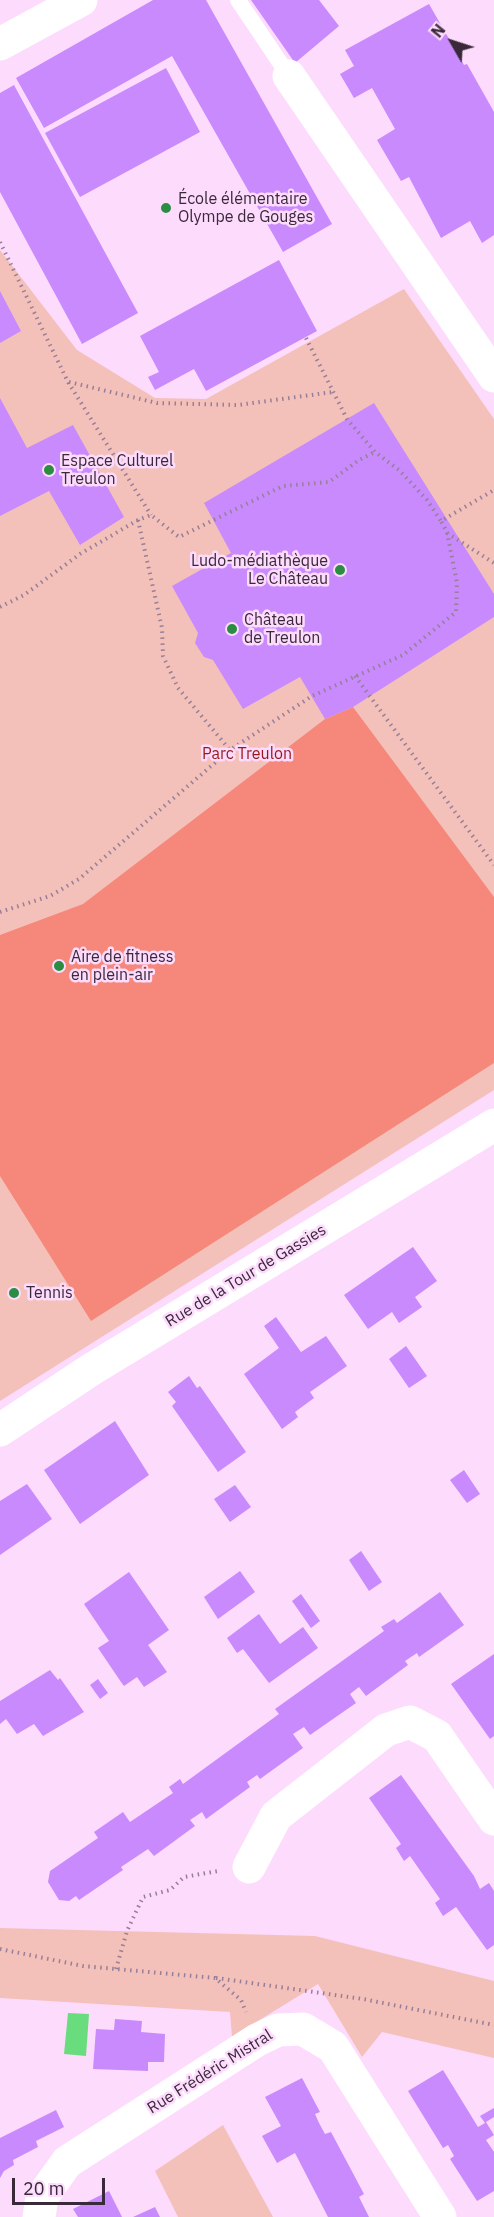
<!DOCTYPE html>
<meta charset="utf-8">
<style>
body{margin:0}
#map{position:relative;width:494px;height:2217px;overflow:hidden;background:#fddbfc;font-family:"IBM Plex Sans",sans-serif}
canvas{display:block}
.north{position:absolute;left:422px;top:12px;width:60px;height:60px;-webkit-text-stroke:4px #fddbfc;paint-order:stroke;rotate:309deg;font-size:16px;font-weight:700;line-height:24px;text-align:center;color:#392939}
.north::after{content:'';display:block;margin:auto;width:21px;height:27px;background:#392939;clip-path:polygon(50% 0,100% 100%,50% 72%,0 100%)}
.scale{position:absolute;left:12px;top:2178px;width:93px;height:27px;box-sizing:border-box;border:3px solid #392939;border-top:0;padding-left:8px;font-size:18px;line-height:21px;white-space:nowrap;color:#392939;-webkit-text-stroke:4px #fddbfc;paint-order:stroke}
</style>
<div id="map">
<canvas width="494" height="2217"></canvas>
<div class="north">N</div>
<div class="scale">20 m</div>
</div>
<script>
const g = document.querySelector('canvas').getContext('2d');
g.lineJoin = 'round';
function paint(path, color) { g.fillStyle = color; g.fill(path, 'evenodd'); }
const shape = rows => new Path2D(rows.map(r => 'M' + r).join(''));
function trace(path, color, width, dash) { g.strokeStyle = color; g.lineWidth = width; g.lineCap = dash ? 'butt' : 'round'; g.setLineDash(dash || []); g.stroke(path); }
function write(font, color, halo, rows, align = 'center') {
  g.font = font + ' "IBM Plex Sans",sans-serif'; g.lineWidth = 5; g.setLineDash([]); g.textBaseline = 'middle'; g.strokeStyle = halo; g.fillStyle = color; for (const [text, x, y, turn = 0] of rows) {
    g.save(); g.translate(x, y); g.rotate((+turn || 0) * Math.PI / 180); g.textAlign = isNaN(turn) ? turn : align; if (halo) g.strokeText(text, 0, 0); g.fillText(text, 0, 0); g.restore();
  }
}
paint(shape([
 [0,250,77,350,155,398,206,399,404,289,494,419,494,1090,0,1401],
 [0,1928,315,1936,494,1981,494,2058,382,2032,362,2057,318,1984,232,2037,230,2012,0,1998],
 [223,2125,273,2217,178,2217,155,2171]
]), '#f4c1ba');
paint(shape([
 [353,707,494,897,494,1063,91,1321,0,1176,0,935,83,904,325,719]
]), '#f5887b');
paint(shape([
 [68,2013,89,2014,86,2056,64,2054]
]), '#69dc7d');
paint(shape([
 [153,0,206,0,332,224,283,252,172,56,44,128,16,78],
 [251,0,319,0,339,26,295,63],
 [429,4,464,65,467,64,494,112,494,235,482,243,470,221,441,238,409,177,401,181,377,140,395,129,372,88,354,98,340,74,354,66,345,50],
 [166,68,200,132,80,197,45,133],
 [14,85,138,313,82,344,0,192,0,93],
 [279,260,317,331,206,391,194,369,155,390,148,377,159,372,140,336],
 [0,291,21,331,0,343],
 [0,398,27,448,73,425,124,517,80,545,49,491,0,516],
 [374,403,494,594,494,617,353,707,325,719,300,677,243,709,213,660,204,657,195,643,198,633,172,586,231,553,204,503],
 [413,1247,437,1281,415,1297,422,1307,399,1323,392,1312,368,1329,344,1295],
 [276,1317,301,1352,326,1336,347,1366,310,1392,314,1398,295,1412,298,1417,282,1429,244,1374,279,1348,264,1326],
 [406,1346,427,1376,409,1388,389,1359],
 [189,1376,197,1388,200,1386,246,1452,218,1472,172,1406,176,1402,168,1392],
 [115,1421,149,1475,80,1524,44,1470],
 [464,1470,480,1494,467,1503,450,1480],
 [27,1484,52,1519,0,1555,0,1501],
 [235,1485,251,1507,230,1522,214,1499],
 [361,1551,382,1582,369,1591,349,1560],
 [240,1571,255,1592,218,1619,204,1597],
 [129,1572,169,1630,148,1645,167,1672,144,1687,137,1677,124,1686,121,1682,98,1648,109,1641,84,1604],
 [440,1592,464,1625,419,1657,417,1653,405,1661,408,1665,366,1696,359,1687,350,1694,356,1703,310,1735,304,1727,293,1734,303,1748,260,1779,257,1775,247,1782,250,1787,206,1819,202,1812,190,1820,195,1826,154,1856,148,1849,121,1867,123,1870,79,1900,76,1896,69,1901,59,1900,48,1882,50,1871,98,1838,94,1832,123,1812,130,1822,173,1793,169,1787,180,1779,183,1784,279,1714,275,1709,384,1631,381,1627,394,1619,397,1623],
 [301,1594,320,1621,311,1628,292,1601],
 [259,1614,280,1644,303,1627,318,1648,269,1683,243,1649,237,1653,227,1638],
 [494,1654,494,1736,490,1739,451,1684],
 [50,1670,58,1680,60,1678,84,1712,43,1736,34,1724,17,1734,6,1719,0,1724,0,1701],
 [98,1679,108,1693,100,1699,90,1685],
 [401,1775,474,1876,480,1889,489,1883,494,1891,494,1945,487,1950,456,1907,443,1916,435,1903,440,1899,410,1856,404,1861,396,1848,401,1844,369,1798],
 [115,2019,142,2021,141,2032,165,2034,164,2062,148,2062,148,2071,93,2069,96,2029,114,2030],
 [443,2070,478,2127,485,2123,480,2116,494,2108,494,2117,486,2122,494,2135,486,2140,494,2152,494,2191,477,2201,450,2159,454,2156,448,2145,443,2148,408,2091],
 [302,2078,320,2112,315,2114,319,2123,325,2134,331,2132,364,2194,359,2197,369,2217,328,2217,295,2153,277,2163,262,2136,281,2126,265,2097],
 [56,2110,64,2127,36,2141,38,2147,13,2160,14,2165,4,2171,0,2178,0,2138],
 [109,2191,122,2217,78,2217,73,2209],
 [155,2207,160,2217,133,2217]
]), '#c88afd');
trace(shape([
 [0,242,68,382,151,515],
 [306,338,347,419,375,452,399,470,427,500,441,521,494,490],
 [69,382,157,403,238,405,333,392],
 [138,520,162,628,163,656,178,688,230,750],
 [447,533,494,563],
 [0,607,24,595,80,554,138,520,151,515,179,537,283,486,329,482,359,460,375,452],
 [355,676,494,865],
 [0,912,50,896,79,879,230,750,312,696,403,655,456,612,457,583,447,532,441,521],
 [0,1949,83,1966,215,1978,241,2000,246,2012],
 [116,1969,127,1931,143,1897,170,1890,184,1877,218,1871],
 [216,1978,363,1999,494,2025]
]), '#977f97', 4, [1.5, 4.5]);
trace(shape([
 [238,0,289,76]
]), '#fff', 16);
trace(shape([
 [0,44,81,0],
 [289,76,494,376],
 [249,1867,276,1816,386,1730,410,1722,437,1736,494,1819],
 [39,2217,42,2197,67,2162,257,2040,278,2030,303,2029,333,2047,440,2217]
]), '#fff', 33);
trace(shape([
 [0,1430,92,1369,494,1125]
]), '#fff', 33);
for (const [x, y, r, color] of [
 [166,208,6,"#2a8d41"],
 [49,470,6,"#2a8d41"],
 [340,570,6,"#2a8d41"],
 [232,629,6,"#2a8d41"],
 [59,966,6,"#2a8d41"],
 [14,1293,6,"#2a8d41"]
]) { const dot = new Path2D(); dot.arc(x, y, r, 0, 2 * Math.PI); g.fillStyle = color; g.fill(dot); trace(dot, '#fddbfc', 2); }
write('16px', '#392939', '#fddbfc', [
 ["École élémentaire",178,199],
 ["Olympe de Gouges",178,217],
 ["Espace Culturel",61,461],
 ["Treulon",61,479],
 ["Ludo-médiathèque",328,561,"right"],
 ["Le Château",328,579,"right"],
 ["Château",244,620],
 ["de Treulon",244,638],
 ["Aire de fitness",71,957],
 ["en plein-air",71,975],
 ["Tennis",26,1293]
], 'left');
write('16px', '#961918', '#fddbfc', [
 ["Parc Treulon",247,754]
]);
write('16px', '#392939', '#fddbfc', [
 ["Rue de la Tour de Gassies",246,1276,-31],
 ["Rue Frédéric Mistral",210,2072,-32]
]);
</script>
